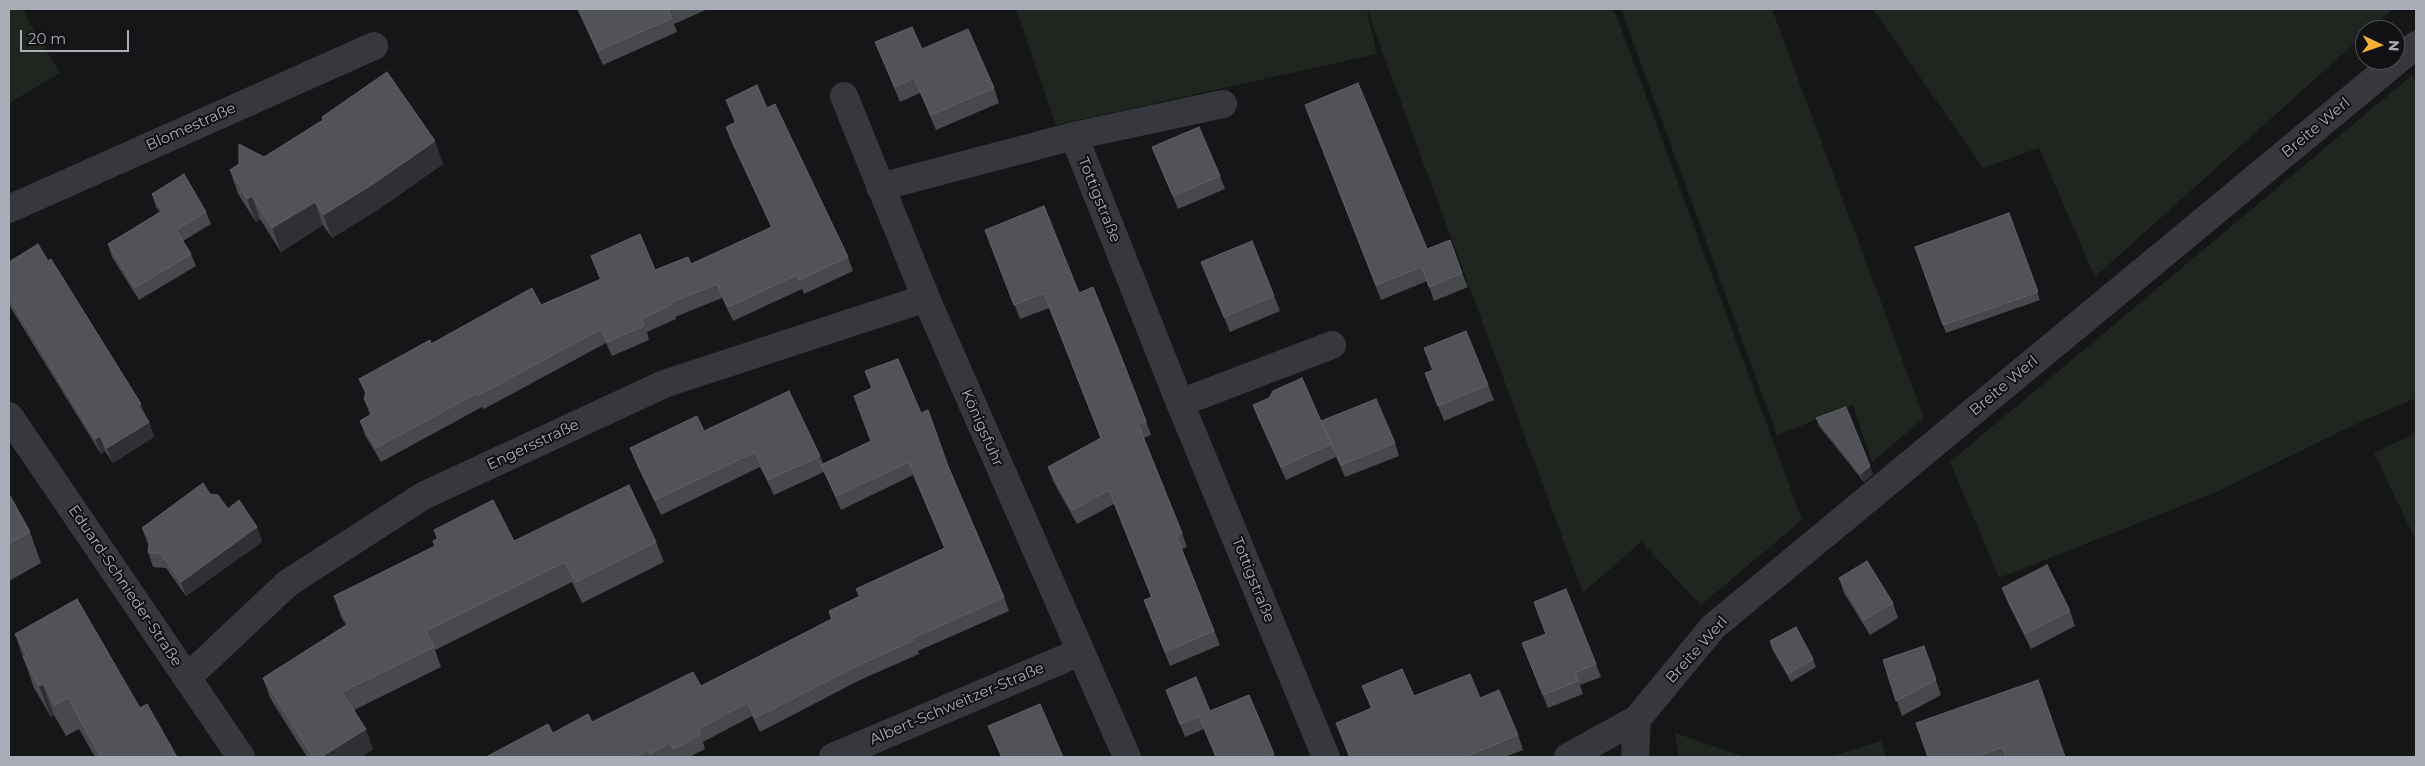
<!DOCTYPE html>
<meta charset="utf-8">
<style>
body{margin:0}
#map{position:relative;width:2425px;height:766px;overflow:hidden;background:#161618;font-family:Montserrat,sans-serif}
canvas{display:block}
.frame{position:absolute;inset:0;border:10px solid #a8adb8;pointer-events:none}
.north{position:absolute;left:2355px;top:20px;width:50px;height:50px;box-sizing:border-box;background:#111113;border:1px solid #4d4f55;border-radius:50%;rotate:93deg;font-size:14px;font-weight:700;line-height:20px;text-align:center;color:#a8adb8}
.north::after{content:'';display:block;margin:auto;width:18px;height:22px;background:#f2b134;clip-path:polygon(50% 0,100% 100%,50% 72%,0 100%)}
.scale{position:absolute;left:20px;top:30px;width:109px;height:22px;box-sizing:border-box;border:2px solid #a8adb8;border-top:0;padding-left:6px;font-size:15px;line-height:18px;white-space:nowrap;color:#a8adb8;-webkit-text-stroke:4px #111113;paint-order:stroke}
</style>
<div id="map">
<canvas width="2425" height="766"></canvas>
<div class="frame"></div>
<div class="north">N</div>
<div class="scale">20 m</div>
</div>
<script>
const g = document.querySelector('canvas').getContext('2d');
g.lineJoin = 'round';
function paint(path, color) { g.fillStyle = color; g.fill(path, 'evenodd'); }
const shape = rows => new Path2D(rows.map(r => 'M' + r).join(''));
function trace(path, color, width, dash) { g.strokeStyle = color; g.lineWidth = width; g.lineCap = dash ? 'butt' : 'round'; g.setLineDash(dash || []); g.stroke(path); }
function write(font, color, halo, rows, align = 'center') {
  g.font = font + ' Montserrat,sans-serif'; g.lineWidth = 4; g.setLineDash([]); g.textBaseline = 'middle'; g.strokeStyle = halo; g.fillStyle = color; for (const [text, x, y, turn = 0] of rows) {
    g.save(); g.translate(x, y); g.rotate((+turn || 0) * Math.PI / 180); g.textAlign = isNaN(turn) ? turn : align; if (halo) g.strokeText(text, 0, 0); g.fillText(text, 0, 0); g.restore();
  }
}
paint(shape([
 [9,9,22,9,60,73,9,103],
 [1016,9,1370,9,1367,11,1377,54,1056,125],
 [1371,9,1614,9,1802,520,1701,605,1641,542,1583,593,1383,54,1368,11],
 [1621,9,1772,9,1924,418,1872,462,1853,405,1777,435],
 [1873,9,2393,9,2369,30,2365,30,2365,34,2095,277,2039,148,1983,168],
 [2412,75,2416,82,2416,398,2347,428,2217,492,1999,578,1950,462],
 [2416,433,2416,541,2374,453],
 [1675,733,1746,757,1679,757],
 [1881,741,1886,757,1829,757]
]), '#1e261f');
trace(shape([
 [844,96,926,298,1127,757],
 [1074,136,1223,104],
 [880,187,1074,136,1180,403,1326,757],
 [9,209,374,46],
 [1180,403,1332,345],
 [9,416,241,757],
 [188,677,288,583,423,496,664,384,926,298],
 [833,757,1080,652],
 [1568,757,1637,719],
 [1635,757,1637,719,1713,627,2416,45]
]), '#37383d', 28);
paint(shape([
 [577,9,708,9,674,24,677,32,603,65],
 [875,42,922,49,994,88,999,103,936,130,920,93,900,102,881,57],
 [726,100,767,108,848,257,853,271,804,294,802,289,733,321,722,298,675,317,676,319,647,332,649,340,612,356,606,343,484,409,482,407,381,462,365,435,360,421,370,415,364,399,366,395,359,379,431,344,541,305,600,280,591,256,655,270,691,264,771,227,731,141,726,127,735,123],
 [1305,105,1427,249,1462,273,1468,287,1434,301,1427,281,1381,300],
 [322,117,443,164,379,209,332,238,323,225,281,252,260,219,256,222,238,194,230,170,264,157,323,121],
 [1152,147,1220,176,1225,189,1178,209],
 [152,194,206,212,211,224,183,241,191,254,196,266,139,300,112,257,108,244,160,212,156,207],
 [2009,213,2040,300,1946,333,1915,247],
 [990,244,1079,293,1146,421,1151,435,1144,438,1182,533,1187,547,1182,549,1220,645,1170,666,1144,600,1151,597,1114,504,1077,524,1053,481,1048,467,1101,438,1049,308,1020,319],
 [9,262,146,419,149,422,154,437,113,463,105,451,101,454,9,305],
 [1201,262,1274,296,1280,311,1230,332],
 [1424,348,1488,385,1494,400,1444,421,1425,373,1432,370],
 [865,371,921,413,948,467,1004,597,1009,611,918,651,919,654,860,680,760,732,752,716,703,742,705,749,689,757,486,757,553,733,592,722,701,686,831,619,829,611,859,597,856,589,944,548,913,475,841,510,824,472,774,495,760,467,661,515,636,463,630,448,704,431,820,456,823,464,871,441,872,389],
 [1253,405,1395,443,1399,456,1345,477,1334,452,1336,457,1286,480,1258,418],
 [1816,418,1873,474,1864,482,1819,426],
 [9,494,30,532,41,563,9,581],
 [210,494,228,509,257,527,262,542,186,596,166,568,153,567,148,552,149,545,147,542,142,528],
 [434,530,514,541,656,542,664,562,582,603,572,582,435,650,441,667,354,710,373,749,361,757,307,757,270,698,263,678,346,625,341,617,334,596,435,547,433,541,437,539],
 [1839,578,1893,603,1898,618,1870,635,1844,593],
 [2002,588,2070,611,2075,626,2031,649,2008,603],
 [15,634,140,708,177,757,95,757,79,729,66,736,54,715,51,717,34,688],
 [1770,641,1813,659,1816,667,1791,682,1772,649],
 [1924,646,1941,695,1902,716,1883,660],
 [1527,656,1596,664,1601,677,1580,685,1583,694,1548,708],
 [1362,686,1414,696,1480,698,1518,735,1523,750,1505,757,1349,757,1336,723,1371,708],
 [1166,690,1210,711,1249,695,1275,757,1216,757,1204,729,1185,737],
 [1916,723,2065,757,1928,757],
 [988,726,1063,757,1001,757]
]), '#47494d');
paint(shape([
 [435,141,443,164,379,209,332,238,323,215],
 [252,196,260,219,256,222,247,199],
 [315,202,323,225,281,252,272,228],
 [141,404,147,419,139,406],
 [149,422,154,437,113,463,107,448],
 [100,436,105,451,101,454,95,439],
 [1870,466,1873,474,1864,482,1861,474],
 [257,527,262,542,186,596,181,582],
 [43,684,54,715,51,717,39,686],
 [366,729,373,749,361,757,321,757]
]), '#2f3033');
const building = shape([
 [579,9,671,9,668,10,672,18,598,51,579,9],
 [912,27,922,49,968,29,994,88,931,115,914,78,895,87,875,42,912,27],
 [387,72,435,141,370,186,323,215,315,202,272,228,252,196,247,199,230,170,239,164,239,144,264,157,323,120,322,117,387,72],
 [1358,83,1427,249,1450,240,1462,273,1429,287,1422,267,1376,285,1305,105,1358,83],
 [757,85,767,108,775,104,848,257,799,280,797,275,728,307,717,284,670,303,671,305,641,319,644,326,607,342,601,329,479,395,477,393,376,448,360,421,373,413,364,399,366,392,359,379,430,340,431,344,532,288,541,305,601,279,591,256,640,234,655,270,688,257,691,264,772,227,726,127,736,122,726,100,757,85],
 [1199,127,1220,176,1173,196,1152,147,1199,127],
 [184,174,206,212,176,230,191,254,135,288,108,244,162,211,152,194,184,174],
 [1044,206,1079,293,1093,287,1120,354,1146,421,1138,424,1182,533,1176,535,1214,631,1165,652,1144,600,1152,597,1109,490,1072,510,1048,467,1101,438,1044,293,1014,305,985,230,1044,206],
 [2009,213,2038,292,1943,325,1915,247,2009,213],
 [1252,241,1274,296,1224,317,1201,262,1252,241],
 [38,244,48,261,51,259,141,404,139,406,149,422,107,448,100,436,95,439,9,298,9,262,38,244],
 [1466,331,1488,385,1438,406,1425,373,1433,370,1424,348,1466,331],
 [898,359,921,413,928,410,948,466,1004,597,913,638,914,640,855,667,755,718,747,703,698,729,700,735,674,749,670,743,650,754,649,750,635,757,486,757,548,724,553,733,588,714,592,722,693,672,701,686,832,619,829,611,860,596,856,589,945,548,909,462,836,496,821,465,871,441,854,396,872,388,865,371,898,359],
 [1302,378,1331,444,1281,467,1253,405,1269,398,1273,391,1302,378],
 [789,391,820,456,768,480,755,452,655,500,630,448,697,416,704,431,789,391],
 [1376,399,1395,443,1341,465,1321,421,1376,399],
 [1846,407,1870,466,1861,474,1816,418,1846,407],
 [203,483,210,494,218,495,228,509,239,500,257,527,181,582,161,554,148,552,150,539,142,528,203,483],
 [629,485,656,542,575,582,565,562,426,631,434,647,342,692,366,729,321,757,313,757,263,678,348,624,334,596,435,546,433,541,438,538,434,530,493,500,514,541,629,485],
 [9,494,30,532,9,544,9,494],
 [1867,561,1893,603,1864,620,1839,578,1867,561],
 [2047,565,2070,611,2025,634,2002,588,2047,565],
 [1566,589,1596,664,1575,673,1578,681,1543,695,1522,643,1546,634,1534,602,1566,589],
 [77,599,140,708,147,704,177,757,101,757,68,698,55,705,43,684,39,686,23,657,27,655,15,634,77,599],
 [1796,627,1813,659,1788,674,1770,641,1796,627],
 [1924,646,1936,680,1896,701,1883,660,1924,646],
 [1402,669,1414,696,1470,674,1480,698,1499,690,1518,735,1465,757,1350,757,1336,723,1372,708,1362,686,1402,669],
 [1196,677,1210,711,1249,695,1274,754,1265,757,1216,757,1199,716,1180,724,1166,690,1196,677],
 [2038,680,2065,757,2006,757,2003,747,1975,757,1928,757,1916,723,2038,680],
 [1040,704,1063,757,1002,757,988,726,1040,704]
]);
paint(building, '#525359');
trace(building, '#5f6168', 1);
write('15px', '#a8adb8', '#111113', [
 ["Blomestraße",191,127,-24],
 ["Breite Werl",2316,128,-40],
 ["Tottigstraße",1099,200,68],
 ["Breite Werl",2004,386,-40],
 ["Königsfuhr",982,428,66],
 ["Engersstraße",533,445,-25],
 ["Tottigstraße",1253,580,68],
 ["Eduard-Schnieder-Straße",125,586,56],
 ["Breite Werl",1697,650,-48],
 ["Albert-Schweitzer-Straße",957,704,-23]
]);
</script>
